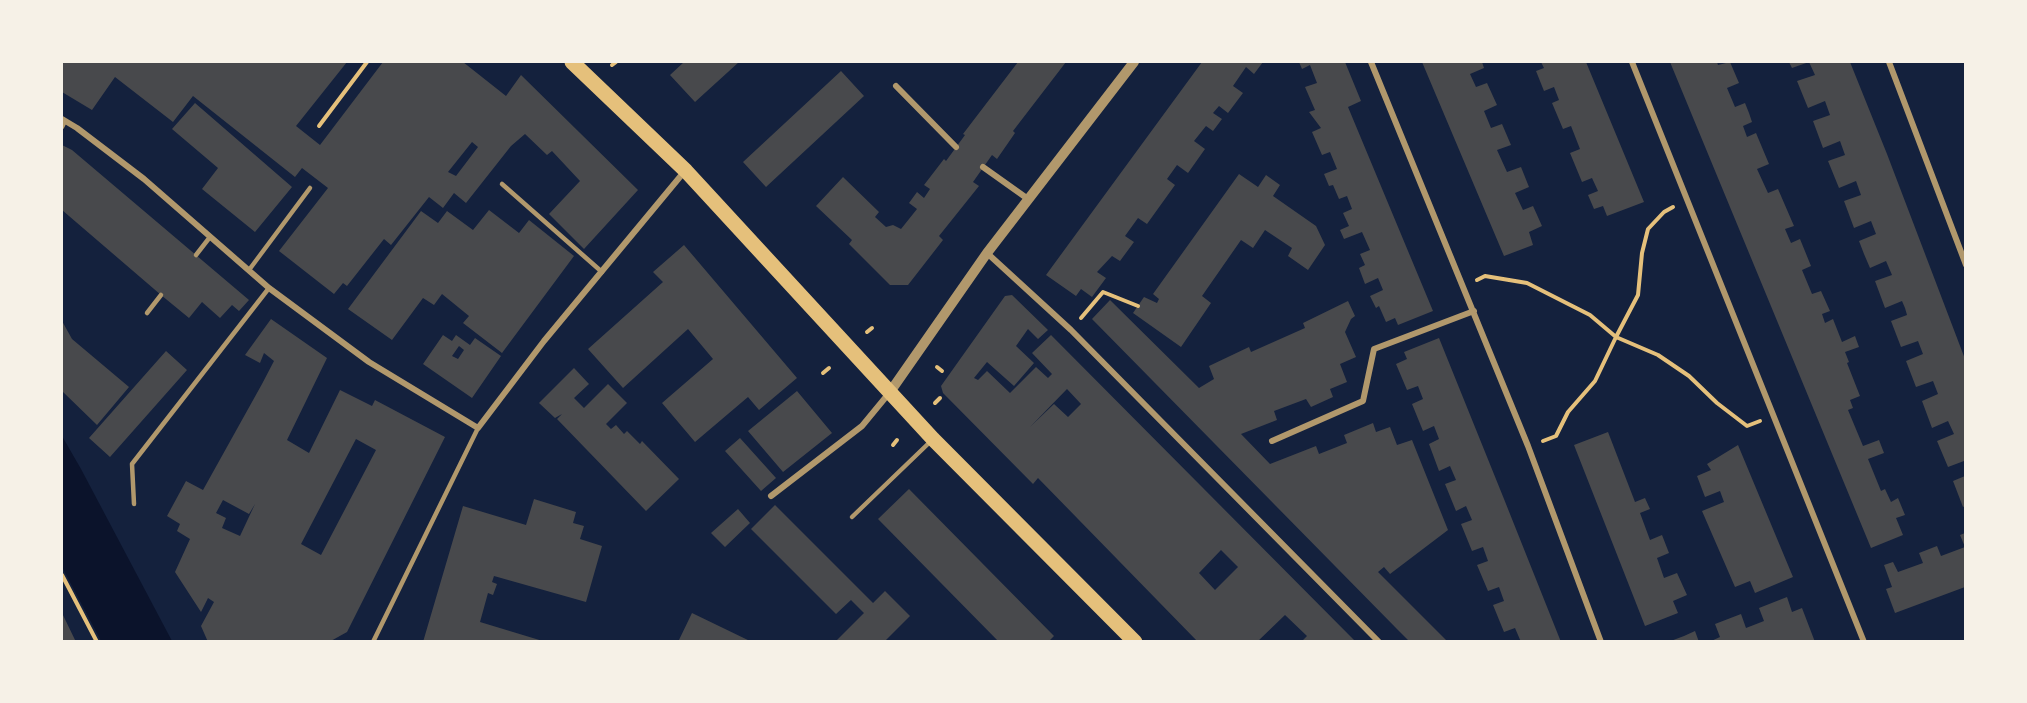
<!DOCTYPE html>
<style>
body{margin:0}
#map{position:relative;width:2027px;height:703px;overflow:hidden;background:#14213d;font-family:Barlow,sans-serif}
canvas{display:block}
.frame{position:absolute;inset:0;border:63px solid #f6f1e7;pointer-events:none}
</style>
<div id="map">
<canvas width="2027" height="703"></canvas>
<div class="frame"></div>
</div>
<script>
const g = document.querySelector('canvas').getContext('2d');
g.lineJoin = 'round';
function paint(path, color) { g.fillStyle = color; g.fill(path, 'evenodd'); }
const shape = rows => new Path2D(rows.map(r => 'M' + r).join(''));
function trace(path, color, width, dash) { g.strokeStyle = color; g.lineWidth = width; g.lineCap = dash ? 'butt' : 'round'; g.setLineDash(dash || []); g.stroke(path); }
paint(shape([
 [62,436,81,469,172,641,101,641,62,567]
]), '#0b132b');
paint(shape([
 [62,62,347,62,296,126,320,145,383,62,463,62,506,96,521,75,638,190,584,249,549,214,580,181,552,151,547,155,525,134,511,146,466,203,454,193,443,208,429,197,391,245,384,239,347,286,343,283,334,294,279,251,328,188,302,168,295,177,193,96,173,122,115,77,92,110,62,92],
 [472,142,478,147,456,176,448,172],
 [684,62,739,62,695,102,670,75],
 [1018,62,1066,62,1013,131,1015,133,997,159,992,155,973,182,979,186,939,236,943,240,908,285,890,285,849,244,852,240,816,206,843,177,879,212,875,217,886,227,893,225,901,229,917,209,909,203,917,192,924,198,930,189,924,185,944,159,946,161,965,135,963,134],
 [1202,62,1263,62,1254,74,1246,67,1233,86,1243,93,1228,113,1219,106,1213,113,1222,119,1213,131,1206,126,1194,141,1205,149,1188,173,1177,165,1167,179,1175,185,1147,224,1138,218,1125,236,1134,242,1120,261,1112,256,1097,272,1106,278,1092,297,1081,289,1076,296,1046,275],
 [1299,62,1345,62,1361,101,1348,107,1433,311,1398,325,1395,318,1386,322,1379,306,1376,308,1370,296,1383,290,1378,278,1365,284,1359,268,1365,265,1360,254,1370,250,1362,232,1344,239,1340,230,1349,226,1343,213,1352,209,1347,196,1339,199,1333,185,1329,186,1324,174,1337,169,1330,152,1322,155,1312,132,1321,128,1309,112,1315,110,1305,87,1317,83,1310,65,1302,69],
 [1422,62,1482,62,1484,68,1470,74,1476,87,1487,83,1497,105,1484,111,1491,128,1502,124,1511,145,1497,150,1507,172,1521,167,1529,187,1515,193,1523,210,1533,206,1542,226,1529,232,1533,245,1504,256],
 [1541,62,1586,62,1644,202,1607,216,1603,206,1594,209,1588,195,1598,191,1592,178,1582,182,1570,153,1580,149,1571,126,1563,129,1552,103,1559,100,1554,87,1544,91,1536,71,1544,68],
 [1670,62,1717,62,1718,65,1730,62,1739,83,1727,88,1735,107,1745,103,1749,113,1752,122,1743,126,1747,137,1756,133,1769,164,1757,169,1768,193,1778,189,1794,226,1785,229,1791,243,1800,239,1811,266,1802,270,1812,294,1821,291,1830,311,1822,314,1825,323,1833,319,1842,342,1855,336,1859,347,1845,352,1849,362,1847,363,1860,396,1850,400,1853,408,1848,410,1863,446,1879,440,1884,453,1868,459,1881,491,1885,489,1891,502,1898,498,1905,515,1896,518,1903,535,1871,548],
 [1789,62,1809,62,1792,68],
 [1809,62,1850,62,1887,154,1965,359,1965,465,1964,461,1948,467,1937,441,1954,434,1948,421,1932,428,1922,401,1938,394,1933,381,1916,387,1906,361,1923,354,1918,341,1901,347,1891,321,1907,315,1905,308,1902,301,1885,308,1875,281,1892,275,1886,261,1870,268,1864,254,1859,241,1876,234,1871,221,1854,228,1844,201,1861,195,1856,181,1839,188,1828,161,1845,155,1840,141,1823,148,1813,121,1830,115,1825,101,1808,108,1797,81,1815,75],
 [841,71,864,96,766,187,743,162],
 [195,103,292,187,255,232,202,189,218,168,172,129],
 [62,145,72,150,249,300,239,311,232,305,220,318,202,302,189,318,161,295,62,210],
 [1239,174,1258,187,1266,175,1280,185,1273,196,1316,226,1325,245,1308,270,1288,256,1292,248,1265,230,1253,248,1241,240,1202,296,1211,303,1181,347,1133,313,1144,297,1157,303,1159,299,1153,294],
 [489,210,519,233,529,220,574,256,502,353,463,323,469,316,442,294,434,305,423,298,392,340,348,309,421,211,438,223,447,211,473,230],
 [684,245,797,378,759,410,748,397,695,442,662,403,713,359,688,329,623,388,588,349,663,282,653,272],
 [1012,295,1048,330,1038,339,1028,329,1016,346,1034,363,1014,386,987,362,974,378,978,380,987,371,1010,393,1036,367,1048,378,1052,374,1032,353,1051,335,1356,642,1301,642,1307,636,1285,615,1257,642,1198,642,1038,478,1033,484,943,393,941,386,1005,296],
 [1067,389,1081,404,1068,417,1054,404,1030,427],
 [1221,550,1238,567,1215,590,1199,573],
 [1110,300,1199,388,1214,379,1209,366,1249,347,1251,352,1305,328,1303,323,1348,301,1355,316,1351,319,1345,332,1356,357,1340,364,1347,382,1330,389,1333,397,1311,407,1306,399,1274,411,1277,420,1241,434,1270,464,1316,446,1319,454,1347,443,1344,435,1373,423,1376,432,1390,427,1397,445,1412,440,1448,530,1390,574,1384,567,1378,572,1448,642,1410,642,1395,627,1092,319],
 [271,319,327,358,287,440,309,453,340,390,372,406,375,400,445,437,347,632,329,642,208,642,201,626,214,602,208,598,201,612,175,572,190,539,177,531,180,524,167,516,186,481,203,490,262,384,274,361,264,353,260,363,245,355],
 [356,439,376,450,321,555,301,544],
 [223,500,249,514,255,504,240,536,222,528,226,518,216,513],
 [62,321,72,339,129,387,97,425,62,391],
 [443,335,452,341,456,335,470,345,475,338,501,356,472,398,423,364],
 [459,346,464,350,458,359,452,356],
 [1439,338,1504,499,1561,642,1521,642,1515,628,1504,632,1493,605,1504,601,1499,587,1488,591,1477,565,1488,561,1483,547,1472,551,1461,524,1472,520,1466,506,1456,511,1445,484,1456,480,1450,466,1439,471,1429,444,1439,439,1434,426,1423,431,1412,404,1423,399,1418,386,1407,390,1396,364,1407,359,1404,352],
 [166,351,187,370,110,457,89,438],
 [574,368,589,384,574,398,584,408,608,384,627,403,606,424,611,429,616,425,624,434,627,431,640,444,642,441,679,479,646,511,557,419,562,414,555,418,539,403],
 [797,391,832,433,783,472,748,431],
 [1608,432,1635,502,1645,498,1650,509,1640,513,1650,540,1662,535,1669,553,1657,558,1664,578,1677,573,1687,595,1673,601,1678,613,1645,626,1574,445],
 [740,438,776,478,761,491,725,451],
 [1738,445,1793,577,1755,593,1750,581,1735,587,1702,511,1724,502,1720,491,1705,497,1697,476,1711,470,1707,464],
 [1965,476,1965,506,1963,507,1953,481],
 [909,489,1054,636,1048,642,999,642,878,519],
 [534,499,576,512,573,523,584,526,580,539,602,546,586,602,494,576,492,582,497,584,493,595,488,593,480,622,546,642,423,642,463,506,526,525],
 [775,505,873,603,885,591,910,616,884,642,835,642,864,613,851,600,836,614,751,529],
 [738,509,750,523,725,547,711,533],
 [1965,533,1965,587,1895,613,1886,589,1892,587,1884,565,1893,562,1898,572,1923,563,1919,553,1937,546,1941,556,1965,547,1960,535],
 [1787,597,1792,612,1802,608,1815,642,1709,642,1720,637,1715,624,1741,614,1746,628,1764,621,1759,608],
 [62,613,76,642,62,642],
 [692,613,752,642,678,642],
 [1695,631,1699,642,1668,642,1684,636]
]), '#48494c');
trace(shape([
 [612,65,616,62],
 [319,126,367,62],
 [1673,207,1664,212,1648,229,1642,253,1638,295,1616,337,1658,355,1689,376,1717,403,1747,426,1760,421],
 [1477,280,1485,276,1527,283,1590,315,1616,337,1595,381,1568,412,1556,436,1543,441],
 [1081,318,1103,292,1138,306],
 [867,332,872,328],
 [937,367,942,371],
 [823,373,829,368],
 [935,403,940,398],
 [893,445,897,440],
 [62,575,97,642]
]), '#e5c07b', 4);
trace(shape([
 [62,127,65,121],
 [502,184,602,272],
 [196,255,210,237],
 [249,270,310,188],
 [147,313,161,295],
 [134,504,132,464,269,288],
 [852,517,931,441],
 [373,642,478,428]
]), '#b1986c', 4.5);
trace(shape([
 [1371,62,1528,446,1601,642],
 [1632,62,1864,642],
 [1889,62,1966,265],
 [896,86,956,147],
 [62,119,77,128,144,179,269,288,369,362,478,428,544,341,684,172],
 [983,167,1028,199],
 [987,253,1071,330,1379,642],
 [1272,441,1363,401,1374,349,1474,311],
 [771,496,862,426,890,392]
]), '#b1986c', 6);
trace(shape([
 [890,392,987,253,1134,62]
]), '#b1986c', 10);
trace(shape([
 [572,62,686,171,933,439,1135,642]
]), '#e5c07b', 15);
</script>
